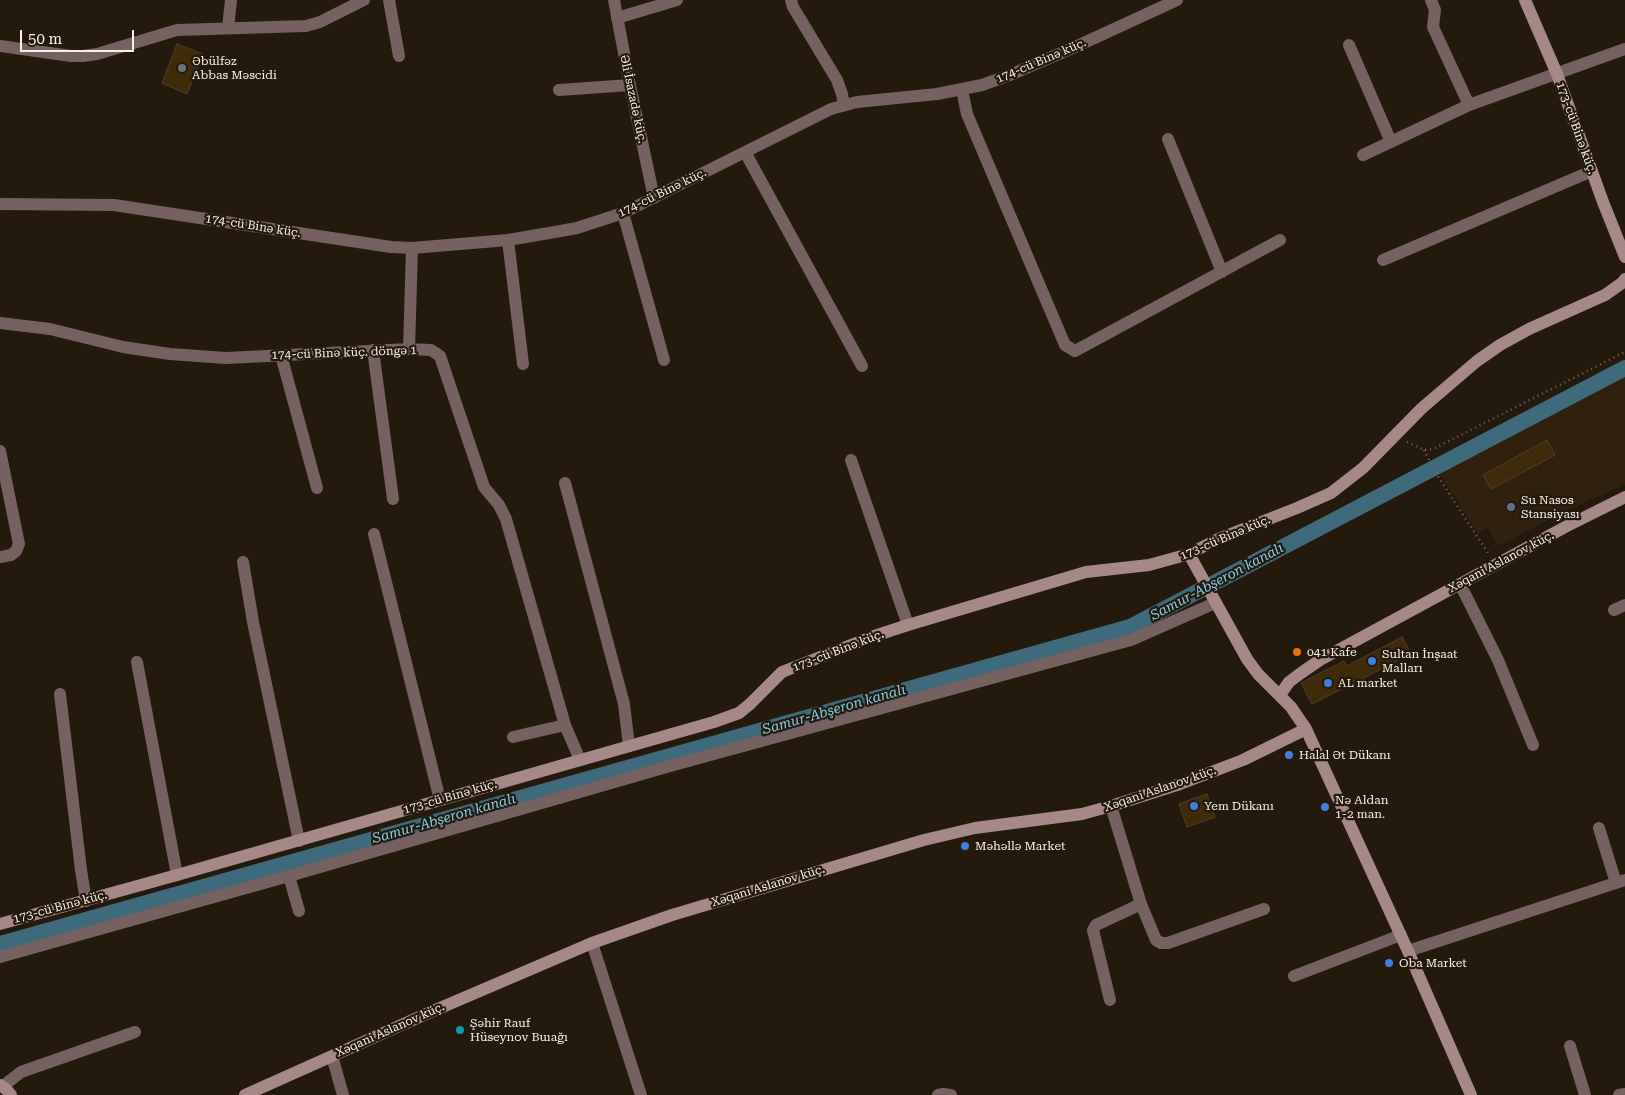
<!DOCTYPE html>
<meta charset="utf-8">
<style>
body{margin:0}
#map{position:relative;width:1625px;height:1095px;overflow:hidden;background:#23190c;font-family:"Roboto Serif",serif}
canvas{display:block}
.scale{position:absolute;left:20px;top:30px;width:114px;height:22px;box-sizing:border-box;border:2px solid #f8f1e8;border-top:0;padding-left:6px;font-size:15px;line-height:18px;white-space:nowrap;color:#f8f1e8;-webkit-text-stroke:4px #23190c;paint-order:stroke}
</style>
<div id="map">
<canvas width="1625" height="1095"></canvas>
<div class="scale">50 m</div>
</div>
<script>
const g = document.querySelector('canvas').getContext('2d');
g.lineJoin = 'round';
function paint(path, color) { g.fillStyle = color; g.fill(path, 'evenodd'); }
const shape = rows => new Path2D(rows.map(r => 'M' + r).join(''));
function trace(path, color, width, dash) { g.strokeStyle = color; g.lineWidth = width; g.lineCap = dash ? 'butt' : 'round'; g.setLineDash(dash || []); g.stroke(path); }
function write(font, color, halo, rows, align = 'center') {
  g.font = font + ' "Roboto Serif",serif'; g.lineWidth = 4.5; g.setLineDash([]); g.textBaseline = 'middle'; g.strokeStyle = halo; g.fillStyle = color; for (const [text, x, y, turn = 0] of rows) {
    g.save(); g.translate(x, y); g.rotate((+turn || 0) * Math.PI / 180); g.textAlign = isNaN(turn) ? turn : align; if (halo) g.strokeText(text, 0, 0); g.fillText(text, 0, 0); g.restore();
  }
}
paint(shape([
 [1625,376,1625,485,1567,510,1499,546,1488,528,1478,533,1439,473]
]), '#2f210d');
trace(shape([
 [0,944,1130,627,1625,368]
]), '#3e6a7b', 16);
const building = shape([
 [177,44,203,54,187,94,162,83,177,44],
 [1547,440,1555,455,1491,489,1483,475,1547,440],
 [1402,637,1411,654,1312,704,1301,683,1344,661,1347,666,1402,637],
 [1207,794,1215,817,1187,827,1179,804,1207,794]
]);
paint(building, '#3f2a09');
trace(building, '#4b4031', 1);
trace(shape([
 [1407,442,1424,450,1433,449,1625,352],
 [1424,450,1437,475,1488,553]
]), '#72695e', 2.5, [1, 4]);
trace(shape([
 [389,0,399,56],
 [614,0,630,85,654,198],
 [791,0,793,7,837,80,842,94,844,105],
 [1431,0,1435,10,1433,27,1469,105],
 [617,18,677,0],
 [228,28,231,0],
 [1349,45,1391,142],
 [0,46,71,56,83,56,97,54,177,30,306,26,320,22,364,0],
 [559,90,630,85],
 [962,90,967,114,1065,345,1075,351,1280,240],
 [1168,139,1222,272],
 [745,152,862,366],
 [1363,155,1469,105,1625,49],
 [0,204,114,205,391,247,412,248,508,240,555,232,577,228,623,213,831,109,857,102,937,94,982,85,1010,75,1075,47,1177,0],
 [623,213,664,360],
 [508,240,523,364],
 [1383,260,1592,171],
 [0,323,50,329,123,347,170,354,226,358,409,349,431,350,440,356,484,487,499,505,506,519,565,725,580,760],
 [409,349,412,248],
 [373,350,393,499],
 [281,355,317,488],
 [0,451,19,544,16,551,11,555,0,557],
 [851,460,908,625],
 [565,483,624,704,629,746],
 [374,534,440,800],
 [243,562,253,622,299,841],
 [1460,584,1498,660,1533,745],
 [1614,610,1625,605],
 [137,662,177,875],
 [60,694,81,870,86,901],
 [513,737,565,725],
 [1111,806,1141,904,1156,940,1161,943,1168,943,1264,909],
 [1599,828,1616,883],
 [289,876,299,911],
 [592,943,641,1095],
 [1408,951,1625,880],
 [0,957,289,876,670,766,1131,640,1215,603],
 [1294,976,1401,935],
 [1110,1000,1093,930,1096,925,1141,904],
 [1570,1046,1585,1095],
 [332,1056,343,1095],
 [3,1086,21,1072,135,1032],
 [938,1095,943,1094,951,1095],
 [1619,1095,1625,1094]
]), '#746160', 12);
trace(shape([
 [1525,0,1557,74,1603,202,1625,257],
 [1189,554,1247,659,1258,674,1291,707,1306,729,1408,951,1471,1095],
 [1280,695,1289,682,1301,673,1320,660,1567,526,1625,497],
 [0,924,177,875,714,722,739,713,750,704,782,672,874,636,908,625,1086,572,1149,565,1189,554,1218,539,1297,508,1331,493,1363,468,1422,408,1477,361,1500,345,1529,329,1605,295,1622,283,1625,279],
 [0,1085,7,1090,11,1095],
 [245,1095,426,1014,592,943,672,915,924,840,975,828,1082,814,1111,806,1180,784,1243,760,1306,729]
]), '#a78888', 12);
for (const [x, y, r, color] of [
 [182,68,5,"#6b7280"],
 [1511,507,5,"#5c6f8a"],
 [1297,652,5,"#e8710a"],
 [1372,661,5,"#3f7fe0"],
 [1328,683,5,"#3f7fe0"],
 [1289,755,5,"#3f7fe0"],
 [1194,806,5,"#3f7fe0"],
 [1325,807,5,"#3f7fe0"],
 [965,846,5,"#3f7fe0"],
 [1389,963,5,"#3f7fe0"],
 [460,1030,5,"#0f9aa8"]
]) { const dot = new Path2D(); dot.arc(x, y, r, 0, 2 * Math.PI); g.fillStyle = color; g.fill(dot); trace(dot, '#23190c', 2); }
write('12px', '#f8f1e8', '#23190c', [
 ["Əbülfəz",192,61],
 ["Abbas Məscidi",192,75],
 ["Su Nasos",1521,500],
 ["Stansiyası",1521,514],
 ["041 Kafe",1307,652],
 ["Sultan İnşaat",1382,654],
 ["Malları",1382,668],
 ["AL market",1338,683],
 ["Halal Ət Dükanı",1299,755],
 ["Nə Aldan",1335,800],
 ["1-2 man.",1335,814],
 ["Yem Dükanı",1204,806],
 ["Məhəllə Market",975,846],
 ["Oba Market",1399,963],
 ["Şəhir Rauf",470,1023],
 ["Hüseynov Buıağı",470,1037]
], 'left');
write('12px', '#f8f1e8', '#23190c', [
 ["174-cü Binə küç.",1041,61,-23],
 ["Əli İsazadə küç.",633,99,78],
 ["173-cü Binə küç.",1576,128,70],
 ["174-cü Binə küç.",662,193,-26],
 ["174-cü Binə küç.",253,226,9],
 ["174-cü Binə küç. döngə 1",344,353,-2],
 ["173-cü Binə küç.",1225,538,-23],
 ["Xəqani Aslanov küç.",1501,562,-28],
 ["173-cü Binə küç.",838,651,-21],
 ["Xəqani Aslanov küç.",1160,789,-19],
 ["173-cü Binə küç.",450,797,-16],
 ["Xəqani Aslanov küç.",768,886,-17],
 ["173-cü Binə küç.",60,907,-15],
 ["Xəqani Aslanov küç.",390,1030,-24]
]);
write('italic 14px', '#83cfec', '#23190c', [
 ["Samur-Abşeron kanalı",1217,582,-28],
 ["Samur-Abşeron kanalı",834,710,-16],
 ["Samur-Abşeron kanalı",444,819,-16]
]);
</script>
